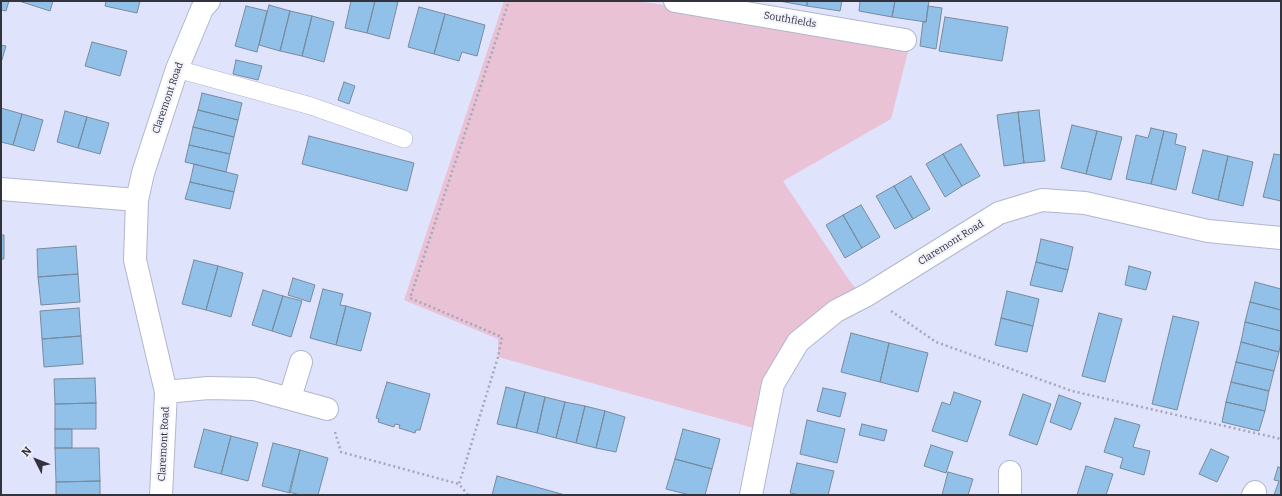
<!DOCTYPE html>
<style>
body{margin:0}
#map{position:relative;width:1282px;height:496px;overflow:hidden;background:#e0e3fc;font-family:Bitter,serif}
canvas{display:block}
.frame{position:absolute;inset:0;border:2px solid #32333d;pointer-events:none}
.north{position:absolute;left:16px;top:440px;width:40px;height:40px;-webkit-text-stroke:3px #f0f1fb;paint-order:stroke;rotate:312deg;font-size:11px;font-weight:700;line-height:16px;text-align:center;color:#32333d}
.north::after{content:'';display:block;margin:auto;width:14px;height:18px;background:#32333d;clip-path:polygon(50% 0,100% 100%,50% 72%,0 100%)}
</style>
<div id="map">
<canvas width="1282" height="496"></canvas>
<div class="frame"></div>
<div class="north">N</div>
</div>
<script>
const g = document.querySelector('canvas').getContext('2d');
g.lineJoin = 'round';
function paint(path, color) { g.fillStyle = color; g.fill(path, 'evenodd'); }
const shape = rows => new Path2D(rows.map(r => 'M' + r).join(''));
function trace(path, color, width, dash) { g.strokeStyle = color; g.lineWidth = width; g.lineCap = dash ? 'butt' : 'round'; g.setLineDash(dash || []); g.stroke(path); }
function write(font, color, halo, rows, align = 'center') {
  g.font = font + ' Bitter,serif'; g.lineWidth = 4; g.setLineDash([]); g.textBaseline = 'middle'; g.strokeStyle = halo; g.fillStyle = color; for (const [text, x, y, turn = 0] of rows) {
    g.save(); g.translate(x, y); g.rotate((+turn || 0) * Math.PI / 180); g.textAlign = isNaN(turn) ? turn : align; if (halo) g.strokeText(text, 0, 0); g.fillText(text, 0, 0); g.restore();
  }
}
paint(shape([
 [504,1,636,1,911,40,891,119,783,181,849,280,858,291,798,342,764,431,498,357,498,339,404,300]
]), '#e9c3d5');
const building = shape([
 [1,1,9,1,6,11,1,10,1,1],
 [19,1,53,1,50,11,19,1],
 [106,1,140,1,137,13,105,6,106,1],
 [351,1,375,1,367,33,345,28,351,1],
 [375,1,392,1,398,2,389,39,367,33,375,1],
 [779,1,807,1,807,6,779,1],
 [807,1,842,1,840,11,807,6,807,1],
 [860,1,895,1,892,17,859,11,860,1],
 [895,1,929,1,926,22,892,17,895,1],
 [269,5,290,11,280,51,259,45,269,5],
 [246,6,267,11,257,52,235,46,246,6],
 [928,6,942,8,936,49,920,46,923,22,926,22,928,6],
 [419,7,445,14,434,54,408,47,419,7],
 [290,11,312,16,302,56,280,51,290,11],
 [445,14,485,25,477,56,462,52,459,61,434,54,445,14],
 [312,16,334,22,324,62,302,56,312,16],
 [945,17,1008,27,1002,61,939,51,945,17],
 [92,42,127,51,120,76,85,66,92,42],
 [1,45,6,46,1,63,1,45],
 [236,60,262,66,258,80,233,74,236,60],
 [344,82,355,86,349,104,338,100,344,82],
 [202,93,242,103,238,120,198,110,202,93],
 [1,108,22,114,13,145,1,142,1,108],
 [198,110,238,120,234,137,193,127,198,110],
 [1039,110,1045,161,1024,163,1018,112,1039,110],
 [65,111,87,117,78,148,57,142,65,111],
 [1018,112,1024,163,1004,166,997,115,1018,112],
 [22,114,43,120,34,151,13,145,22,114],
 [87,117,109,123,100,154,78,148,87,117],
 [1072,125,1097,131,1086,174,1061,168,1072,125],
 [193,127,234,137,230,154,189,145,193,127],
 [1151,128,1164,131,1151,184,1126,179,1136,135,1148,138,1151,128],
 [1097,131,1122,137,1111,180,1086,174,1097,131],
 [1164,131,1177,134,1175,144,1186,147,1176,190,1151,184,1164,131],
 [309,136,414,163,407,191,302,164,309,136],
 [961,144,980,176,962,186,943,154,961,144],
 [189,145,230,154,226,172,185,162,189,145],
 [1203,150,1228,156,1218,200,1192,193,1203,150],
 [943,154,962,186,945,197,926,164,943,154],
 [1274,154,1281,155,1281,201,1263,197,1274,154],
 [1228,156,1253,162,1243,206,1218,200,1228,156],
 [194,164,238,175,234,192,190,182,194,164],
 [911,176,930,209,913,219,894,186,911,176],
 [190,182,234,192,230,209,185,199,190,182],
 [894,186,913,219,895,229,876,196,894,186],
 [861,205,880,237,862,248,843,215,861,205],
 [843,215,862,248,845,258,826,225,843,215],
 [1,235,4,235,4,259,1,259,1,235],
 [1041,239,1073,247,1068,270,1036,262,1041,239],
 [76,246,78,274,38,277,37,249,76,246],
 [194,260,218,266,206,310,182,304,194,260],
 [1036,262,1068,270,1062,292,1030,285,1036,262],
 [218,266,243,273,231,317,206,310,218,266],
 [1129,266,1151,272,1146,290,1125,285,1129,266],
 [78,274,80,302,41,305,38,277,78,274],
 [293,278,315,285,310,302,288,295,293,278],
 [1255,282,1281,289,1281,310,1250,302,1255,282],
 [323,289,343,294,340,305,346,306,336,345,310,338,323,289],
 [263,290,283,296,272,331,252,325,263,290],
 [1007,291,1039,299,1033,326,1001,318,1007,291],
 [283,296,302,301,291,337,272,331,283,296],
 [1250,302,1281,310,1281,331,1245,322,1250,302],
 [346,306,371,313,361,351,336,345,346,306],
 [79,308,81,336,42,339,40,311,79,308],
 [1099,313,1122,319,1105,382,1082,376,1099,313],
 [1173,316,1199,322,1177,410,1152,404,1173,316],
 [1001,318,1033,326,1027,352,995,345,1001,318],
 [1245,322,1281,331,1281,342,1279,352,1241,342,1245,322],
 [851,333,889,343,880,382,841,372,851,333],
 [81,336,83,364,44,367,42,339,81,336],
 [1241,342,1279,352,1274,371,1236,362,1241,342],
 [889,343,928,353,918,392,880,382,889,343],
 [1236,362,1274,371,1269,391,1231,382,1236,362],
 [95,378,96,403,55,404,54,379,95,378],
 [387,382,430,394,420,430,416,430,415,433,399,428,400,425,395,424,394,427,378,422,379,419,376,418,387,382],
 [1231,382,1269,391,1265,411,1226,402,1231,382],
 [506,387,525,392,516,428,497,424,506,387],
 [823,388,846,393,840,417,817,411,823,388],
 [525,392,545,397,537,433,516,428,525,392],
 [954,392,981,401,967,442,932,431,942,402,950,405,954,392],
 [1023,394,1051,404,1037,445,1009,435,1023,394],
 [1059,395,1081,403,1071,430,1050,422,1059,395],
 [545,397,565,402,556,438,537,433,545,397],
 [565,402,585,406,576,443,556,438,565,402],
 [1226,402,1265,411,1259,431,1222,422,1226,402],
 [96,403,96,429,55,429,55,404,96,403],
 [585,406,605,411,596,448,576,443,585,406],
 [605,411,625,417,616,452,596,448,605,411],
 [1115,418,1140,425,1133,447,1150,451,1144,475,1120,468,1123,458,1104,452,1115,418],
 [807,420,845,429,837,463,800,454,807,420],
 [862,424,887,430,884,441,859,435,862,424],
 [55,429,72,429,72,448,55,448,55,429],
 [204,429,231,436,221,474,194,467,204,429],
 [683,429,720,439,712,469,675,459,683,429],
 [231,436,258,443,248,481,221,474,231,436],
 [273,443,300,450,290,493,262,486,273,443],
 [931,445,953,452,946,473,924,466,931,445],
 [55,448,99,448,100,481,56,482,55,448],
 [1211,449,1229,457,1217,482,1199,474,1211,449],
 [300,450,328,458,318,495,300,495,289,492,300,450],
 [675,459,712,469,705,495,690,495,666,489,675,459],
 [797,463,834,471,828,495,800,495,790,493,797,463],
 [1086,466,1113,474,1106,495,1077,495,1086,466],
 [1278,467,1281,468,1281,495,1274,495,1279,481,1274,480,1278,467],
 [948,472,973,479,968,495,942,495,948,472],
 [497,476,565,495,492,495,497,476],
 [100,481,100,495,56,495,56,482,100,481]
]);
paint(building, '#91c0e9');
trace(building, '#788b9c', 1);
const lane = shape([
 [177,69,311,106,404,139]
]);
const street = shape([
 [675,1,905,40],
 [1,189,137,200],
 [166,392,208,388,254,389,327,409],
 [290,398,301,362],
 [1010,472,1010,495],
 [161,495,166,392,135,260,137,200,143,173,177,69,202,9,209,1],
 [751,495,773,384,798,342,836,311,867,295,999,213,1042,200,1085,203,1208,231,1281,238],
 [1253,495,1255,492]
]);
trace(lane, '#b2b6ce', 18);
trace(street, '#b2b6ce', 24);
trace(shape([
 [891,311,936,342,1072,391,1281,439],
 [335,432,341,452,459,484],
 [468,495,459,484,498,357,502,337,410,298,509,1]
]), '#a4a6ba', 2.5, [2, 3]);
trace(lane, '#fff', 17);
trace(street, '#fff', 22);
write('10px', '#32333d', '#f0f1fb', [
 ["Southfields",790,20,10],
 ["Claremont Road",168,98,-71],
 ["Claremont Road",951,243,-32],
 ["Claremont Road",164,444,-87]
]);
</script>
